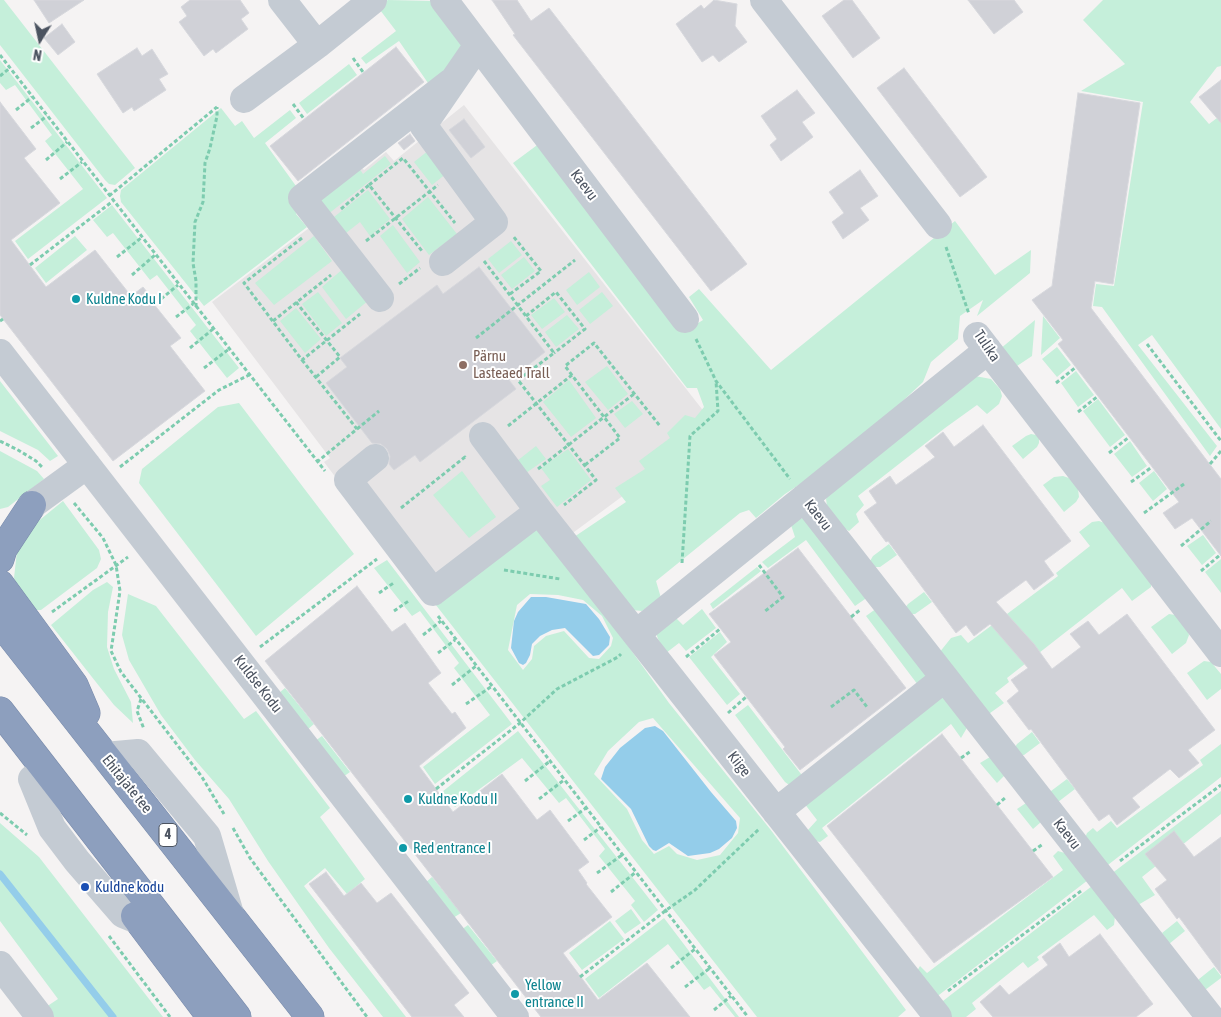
<!DOCTYPE html>
<meta charset="utf-8">
<style>
body{margin:0}
#map{position:relative;width:1221px;height:1017px;overflow:hidden;background:#f5f3f3;font-family:"Asap Condensed",sans-serif}
canvas{display:block}
.north{position:absolute;left:15px;top:15px;width:50px;height:50px;-webkit-text-stroke:4px #fff;paint-order:stroke;rotate:190deg;font-size:14px;font-weight:700;line-height:20px;text-align:center;color:#4b5360}
.north::after{content:'';display:block;margin:auto;width:18px;height:22px;background:#4b5360;clip-path:polygon(50% 0,100% 100%,50% 72%,0 100%)}
</style>
<div id="map">
<canvas width="1221" height="1017"></canvas>
<div class="north">N</div>
</div>
<script>
const g = document.querySelector('canvas').getContext('2d');
g.lineJoin = 'round';
function paint(path, color) { g.fillStyle = color; g.fill(path, 'evenodd'); }
const shape = rows => new Path2D(rows.map(r => 'M' + r).join(''));
function trace(path, color, width, dash) { g.strokeStyle = color; g.lineWidth = width; g.lineCap = dash ? 'butt' : 'round'; g.setLineDash(dash || []); g.stroke(path); }
function write(font, color, halo, rows, align = 'center') {
  g.font = font + ' "Asap Condensed",sans-serif'; g.lineWidth = 4; g.setLineDash([]); g.textBaseline = 'middle'; g.strokeStyle = halo; g.fillStyle = color; for (const [text, x, y, turn = 0] of rows) {
    g.save(); g.translate(x, y); g.rotate((+turn || 0) * Math.PI / 180); g.textAlign = isNaN(turn) ? turn : align; if (halo) g.strokeText(text, 0, 0); g.fillText(text, 0, 0); g.restore();
  }
}
paint(shape([
 [464,105,716,427,570,535,421,590,324,462,330,458,212,302,309,228,355,160,364,170,386,152,394,161]
]), '#e6e4e5');
paint(shape([
 [0,0,4,0,135,168,115,185,109,184,105,180,0,45],
 [388,0,433,1,466,45,461,55,298,211,296,214,307,227,204,306,121,202,120,196,121,190,221,108,235,126,242,121,254,138,290,110,296,118,265,143,296,186,428,83,399,41,366,64,361,58,396,31,377,6],
 [1103,0,1221,0,1221,66,1217,67,1190,102,1209,124,1221,115,1221,429,1152,335,1138,345,1217,446,1210,456,1102,307,1093,306,1096,284,1114,286,1143,102,1081,91,1125,64,1083,20],
 [0,60,107,198,28,259,15,241,83,189,45,141,52,135,15,85,6,90,0,83],
 [349,64,357,75,307,114,299,103],
 [544,140,687,330,703,320,689,297,699,289,771,370,955,221,995,275,1031,250,1030,273,977,316,983,300,960,316,958,339,931,362,923,382,872,430,826,467,785,494,756,518,749,510,740,513,656,581,661,598,642,611,632,610,574,537,626,502,615,488,645,469,639,461,670,438,667,433,685,415,695,418,704,407,697,388,687,388,513,163],
 [429,150,447,173,432,185,414,162],
 [385,156,391,164,327,215,317,202,355,162,363,174],
 [368,190,390,219,370,236,360,222,346,233,334,217],
 [428,197,457,234,429,255,402,219],
 [112,205,239,368,227,378,190,331,196,325,157,275,150,280,113,233,107,237,93,220],
 [393,225,420,262,407,273,380,236],
 [75,236,87,250,46,283,35,268],
 [314,236,332,261,274,305,255,283],
 [511,241,522,255,499,273,488,259],
 [524,257,535,271,512,289,501,275],
 [344,268,369,300,346,319,322,287],
 [589,272,600,287,577,305,566,290],
 [318,292,342,323,326,336,302,304],
 [602,292,613,306,590,324,579,310],
 [554,298,565,312,542,329,531,315],
 [296,308,321,339,305,353,280,321],
 [567,315,579,329,556,347,545,332],
 [1043,316,1060,338,1041,355],
 [1035,320,1032,356,1014,368,1000,349],
 [1057,347,1071,365,1057,377,1042,359],
 [607,366,628,394,608,410,585,382],
 [1076,371,1094,395,1078,407,1061,383],
 [975,376,991,379,1000,389,1002,396,999,404,987,414,977,405,945,428,858,496,864,505,856,514,859,522,849,531,842,527,827,506,826,499,831,489],
 [569,380,596,418,571,437,543,402],
 [0,381,58,456,50,461,38,450,0,431],
 [1098,399,1125,435,1110,447,1083,411],
 [632,401,643,414,625,428,614,414],
 [239,403,354,554,256,636,139,483,142,469,218,407],
 [1031,434,1036,435,1039,438,1039,443,1037,447,1023,459,1012,446,1026,436],
 [1130,441,1147,466,1132,477,1114,454],
 [536,446,546,459,526,473,517,461],
 [568,449,591,480,557,507,541,486,550,480,541,468],
 [0,451,37,471,44,479,8,507,0,509],
 [462,471,496,517,469,538,433,495],
 [1154,471,1167,489,1153,501,1139,483],
 [1063,476,1069,478,1073,482,1078,489,1079,497,1076,502,1064,512,1043,485,1054,477],
 [63,501,99,550,101,559,97,568,41,610,28,610,14,578,17,551,25,532],
 [803,518,868,597,855,606,806,540,768,568,762,562,795,537,790,522,797,519],
 [537,519,669,703,770,829,906,1010,898,1017,757,1017,432,600],
 [530,594,558,595,583,600,602,616,613,638,611,646,599,659,589,658,564,631,546,636,534,646,532,659,523,670,508,650,517,605],
 [653,718,740,818,738,833,720,855,697,860,677,854,669,846,654,854,642,840,627,809,594,774,608,751,639,722],
 [1099,521,1105,523,1151,581,1151,587,1132,601,1122,588,1007,678,1009,682,995,693,1004,703,986,716,939,653,951,638,961,635,968,643,1058,576,1056,573,1090,546,1079,532,1092,522],
 [1203,535,1216,553,1202,565,1187,546],
 [889,544,897,555,880,567,875,567,870,561,873,556],
 [1221,559,1221,593,1205,572],
 [387,560,512,724,435,784,423,767,490,715,454,668,459,663,420,611,412,616,374,568],
 [757,567,761,571,713,609,710,604],
 [107,582,113,587,108,612,107,647,114,669,131,702,133,723,114,705,51,625,93,590],
 [924,592,932,602,915,614,910,614,905,608,908,604],
 [128,594,156,606,244,719,256,711,330,808,320,817,365,879,347,894,325,868,304,886,406,1017,383,1017,329,948,268,861,229,799,195,760,161,715,129,660,122,635],
 [877,608,930,677,918,685,866,616],
 [702,609,716,628,686,651,679,643,666,653,658,639,656,633,673,615,683,625],
 [1169,614,1175,615,1187,629,1189,635,1186,643,1172,654,1151,627],
 [720,632,727,642,711,657,740,694,727,705,689,657],
 [1204,661,1211,662,1221,674,1221,689,1207,700,1187,673],
 [285,688,314,724,307,730,279,693],
 [944,695,968,726,961,738,951,724,822,828,828,836,820,842,811,840,807,831,817,820,804,803],
 [748,705,801,774,801,780,792,787,785,782,735,715],
 [518,731,658,910,644,922,631,905,635,901,599,856,605,849,566,798,559,803,522,758,455,807,442,792],
 [1032,732,1040,743,1024,755,1018,755,1014,749,1017,744],
 [322,736,350,772,343,777,315,741],
 [1221,744,1221,777,1104,868,1085,838,1087,833,1093,828,1097,832,1111,821,1117,828,1203,765,1200,760],
 [990,757,1005,775,997,783,980,763],
 [1067,779,1075,789,1058,802,1049,795,1051,791],
 [1221,791,1221,814,1142,877,1155,895,1138,905,1111,874],
 [1026,803,1041,822,1033,829,1017,809],
 [0,823,39,857,163,1017,53,1017,46,1007,58,999,0,921],
 [1058,851,1068,854,1088,880,935,998,917,971,920,966,927,973,1063,870,1053,856],
 [432,877,461,913,453,918,425,883],
 [1092,886,1115,916,1114,925,1107,930,1094,915,1037,957,1039,960,1028,968,1023,962,972,1003,976,1009,966,1017,949,1017,939,1004],
 [631,909,641,923,625,934,615,921],
 [664,918,739,1017,735,1017,710,986,704,990,668,944,599,998,585,979],
 [610,921,624,939,582,970,569,953],
 [1177,921,1185,931,1169,944,1162,933],
 [468,925,497,961,490,966,461,930],
 [1214,967,1221,976,1221,978,1205,990,1196,983,1199,979]
]), '#c5efda');
paint(shape([
 [531,597,546,597,586,604,599,619,610,637,609,645,599,655,593,656,565,628,552,630,540,636,532,644,530,655,526,663,523,665,519,663,511,648,514,621,518,612],
 [655,726,663,731,711,792,736,821,737,828,732,838,719,849,710,853,688,856,669,843,656,851,653,850,649,846,631,809,601,779,605,767,620,748,645,728]
]), '#94cdea');
trace(shape([
 [0,874,113,1017]
]), '#94cdea', 7);
const building = shape([
 [34,0,84,0,49,23,34,0],
 [190,0,240,0,249,13,241,19,248,29,216,53,213,49,204,56,179,22,187,16,181,7,190,0],
 [492,0,517,0,531,21,549,8,747,264,711,291,513,35,515,34,492,0],
 [714,0,737,4,735,26,747,42,719,62,713,55,702,62,676,24,701,5,704,9,714,0],
 [844,0,852,0,880,38,853,58,822,16,844,0],
 [968,0,1014,0,1023,12,994,34,968,0],
 [62,24,75,42,58,55,44,38,62,24],
 [396,47,424,82,298,181,270,146,396,47],
 [137,48,142,56,152,49,168,74,159,79,166,90,134,111,132,107,123,113,97,74,137,48],
 [904,68,987,177,960,197,877,88,904,68],
 [1221,80,1221,123,1199,97,1221,80],
 [797,90,815,113,802,122,813,137,781,161,770,145,777,139,761,116,797,90],
 [1078,93,1140,103,1113,284,1095,281,1091,308,1221,479,1221,556,1192,518,1175,529,1163,513,1179,502,1058,344,1063,340,1032,300,1052,286,1078,93],
 [0,102,36,149,24,158,60,203,11,240,46,287,95,250,131,296,143,287,155,302,153,303,181,338,170,346,205,391,113,461,0,315,0,102],
 [464,119,485,147,471,158,449,130,464,119],
 [410,134,415,141,404,150,398,143,410,134],
 [860,170,878,196,860,208,869,220,843,239,832,222,844,213,829,192,860,170],
 [479,267,545,352,509,380,516,389,420,462,415,455,394,470,389,464,390,456,387,449,381,444,372,443,326,383,347,367,340,358,437,285,443,294,479,267],
 [983,425,1071,541,1044,561,1054,575,1034,590,1026,580,996,602,1034,644,1052,669,1081,647,1070,634,1088,621,1099,635,1127,614,1215,730,1188,750,1199,763,1179,778,1170,769,1132,798,1140,807,1117,825,1109,814,1099,821,1031,729,1029,730,1007,701,1019,691,1011,680,1028,668,990,624,974,636,966,625,956,633,888,541,886,542,864,512,877,503,869,491,890,476,896,485,935,457,925,446,943,432,954,447,983,425],
 [798,548,906,688,800,770,783,749,785,747,714,655,731,642,709,614,798,548],
 [357,586,392,632,405,623,441,673,428,683,452,714,455,712,466,728,419,766,453,812,502,774,537,820,550,810,589,862,578,870,587,883,586,884,612,917,563,953,598,1000,647,963,690,1017,541,1017,315,725,265,661,357,586],
 [942,734,1053,877,934,963,827,826,942,734],
 [1174,831,1194,857,1221,837,1221,974,1179,917,1177,919,1155,889,1167,880,1145,854,1174,831],
 [326,872,344,896,361,883,377,903,391,893,469,993,454,1005,464,1017,412,1017,309,884,326,872],
 [1100,934,1153,1004,1136,1017,993,1017,980,1002,1000,985,1009,995,1048,965,1042,957,1060,943,1069,957,1100,934]
]);
paint(building, '#d0d1d7');
trace(building, '#d7d8dd', 1);
const highway = shape([
 [0,559,3,549,32,505],
 [0,584,74,685,86,713],
 [0,622,310,1017],
 [0,711,237,1017],
 [135,916,211,1017]
]);
trace(highway, '#788aaa', 29);
trace(shape([
 [0,55,325,471],
 [353,58,363,72],
 [0,76,10,68],
 [293,104,304,119],
 [16,110,32,97],
 [31,128,47,116],
 [46,160,67,142],
 [60,179,82,162],
 [369,185,403,158,455,223],
 [109,196,217,107],
 [341,209,369,185,422,251],
 [302,238,244,283,302,360,360,314],
 [366,241,438,185],
 [946,247,969,314],
 [117,257,141,238],
 [484,261,554,353,518,380,596,480,564,505],
 [30,265,113,201],
 [132,275,155,255],
 [399,284,420,268],
 [510,294,541,271,513,236],
 [161,299,178,285],
 [296,302,340,357,316,377],
 [196,307,196,281,193,263,195,222,203,202,205,163,210,148,217,116,217,107],
 [526,316,556,292,585,329,554,353],
 [176,317,193,304],
 [0,321,3,319],
 [273,321,331,275],
 [476,338,575,260],
 [696,339,716,381,790,479],
 [1147,344,1221,441],
 [190,348,213,329],
 [302,360,357,429,317,462],
 [204,368,229,349],
 [1056,383,1076,367],
 [1078,412,1098,396],
 [508,426,572,375],
 [357,429,379,411],
 [0,441,18,450,36,461,42,467],
 [1109,453,1129,437],
 [1210,464,1221,451],
 [585,465,620,438,604,417,634,394],
 [120,467,219,390,249,375],
 [538,469,604,417,565,366,594,343,660,426],
 [1131,482,1152,467],
 [74,503,103,538,116,565,120,591,111,651,121,672,202,777,224,814],
 [401,508,465,457,466,459],
 [1144,513,1184,484],
 [1181,546,1211,521],
 [682,563,690,436,718,411,716,381],
 [759,565,783,597,764,612],
 [504,570,560,579],
 [1201,571,1220,555],
 [379,593,395,582],
 [394,611,410,600],
 [52,612,128,557],
 [438,616,748,1017],
 [851,617,860,610],
 [423,635,441,621],
 [260,647,377,559],
 [438,653,455,640],
 [686,657,720,629],
 [452,685,476,666],
 [141,699,137,711,144,729],
 [466,704,492,686],
 [831,707,854,690,867,707],
 [728,713,746,697],
 [961,758,971,751],
 [525,781,550,761],
 [436,789,520,723,557,689,618,657,621,654],
 [539,799,564,780],
 [997,805,1006,797],
 [0,813,27,835],
 [568,821,586,808],
 [233,828,250,858,367,1017],
 [584,840,601,827],
 [1033,851,1043,844],
 [1120,861,1221,785],
 [597,873,622,855],
 [611,892,636,872],
 [109,936,170,1017],
 [671,968,695,949],
 [580,977,665,911,695,890,759,829],
 [685,987,710,968],
 [948,991,1081,891],
 [714,1010,731,996]
]), '#7dccaf', 3, [4, 2.5]);
trace(shape([
 [282,0,317,45,373,0],
 [444,0,685,319],
 [764,0,938,225],
 [244,99,317,45],
 [443,262,494,222,423,125,478,45],
 [380,298,302,198,451,82],
 [977,336,1221,653],
 [0,353,515,1017],
 [483,436,539,511,938,1017],
 [375,458,348,480,433,592,539,511],
 [804,498,1210,1017],
 [32,505,87,465],
 [637,633,988,350],
 [105,756,138,753,207,836,230,914],
 [32,779,52,828,77,861,123,914,157,928],
 [776,812,945,678],
 [0,965,40,1017]
]), '#c4cbd3', 28);
trace(highway, '#8d9fbe', 28);
for (const [x, y, r, color] of [
 [76,299,5,"#0f9aa8"],
 [463,365,5,"#8d6e63"],
 [408,799,5,"#0f9aa8"],
 [403,848,5,"#0f9aa8"],
 [85,887,5,"#1a4fb4"],
 [515,994,5,"#0f9aa8"]
]) { const dot = new Path2D(); dot.arc(x, y, r, 0, 2 * Math.PI); g.fillStyle = color; g.fill(dot); trace(dot, '#fff', 2); }
for (const [x, y, w] of [
 [168,835,18]
]) { const box = new Path2D(); box.roundRect(x - w / 2, y - 11.5, w, 23, 4); g.fillStyle = '#fff'; g.fill(box); trace(box, '#4b5360', 1); }
write('bold 14px', '#4b5360', null, [
 ["4",168,835]
]);
write('15px', '#4b5360', '#fff', [
 ["Kaevu",584,185,53],
 ["Tulika",987,346,56],
 ["Kaevu",818,515,52],
 ["Kuldse Kodu",258,684,52],
 ["Kiige",739,764,52],
 ["Ehitajate tee",127,784,51],
 ["Kaevu",1067,834,52]
]);
write('15px', '#0d838f', '#fff', [
 ["Kuldne Kodu I",86,299],
 ["Kuldne Kodu II",418,799],
 ["Red entrance I",413,848],
 ["Yellow",525,985],
 ["entrance II",525,1002]
], 'left');
write('15px', '#785e54', '#fff', [
 ["Pärnu",473,356],
 ["Lasteaed Trall",473,373]
], 'left');
write('15px', '#164399', '#fff', [
 ["Kuldne kodu",95,887]
], 'left');
</script>
